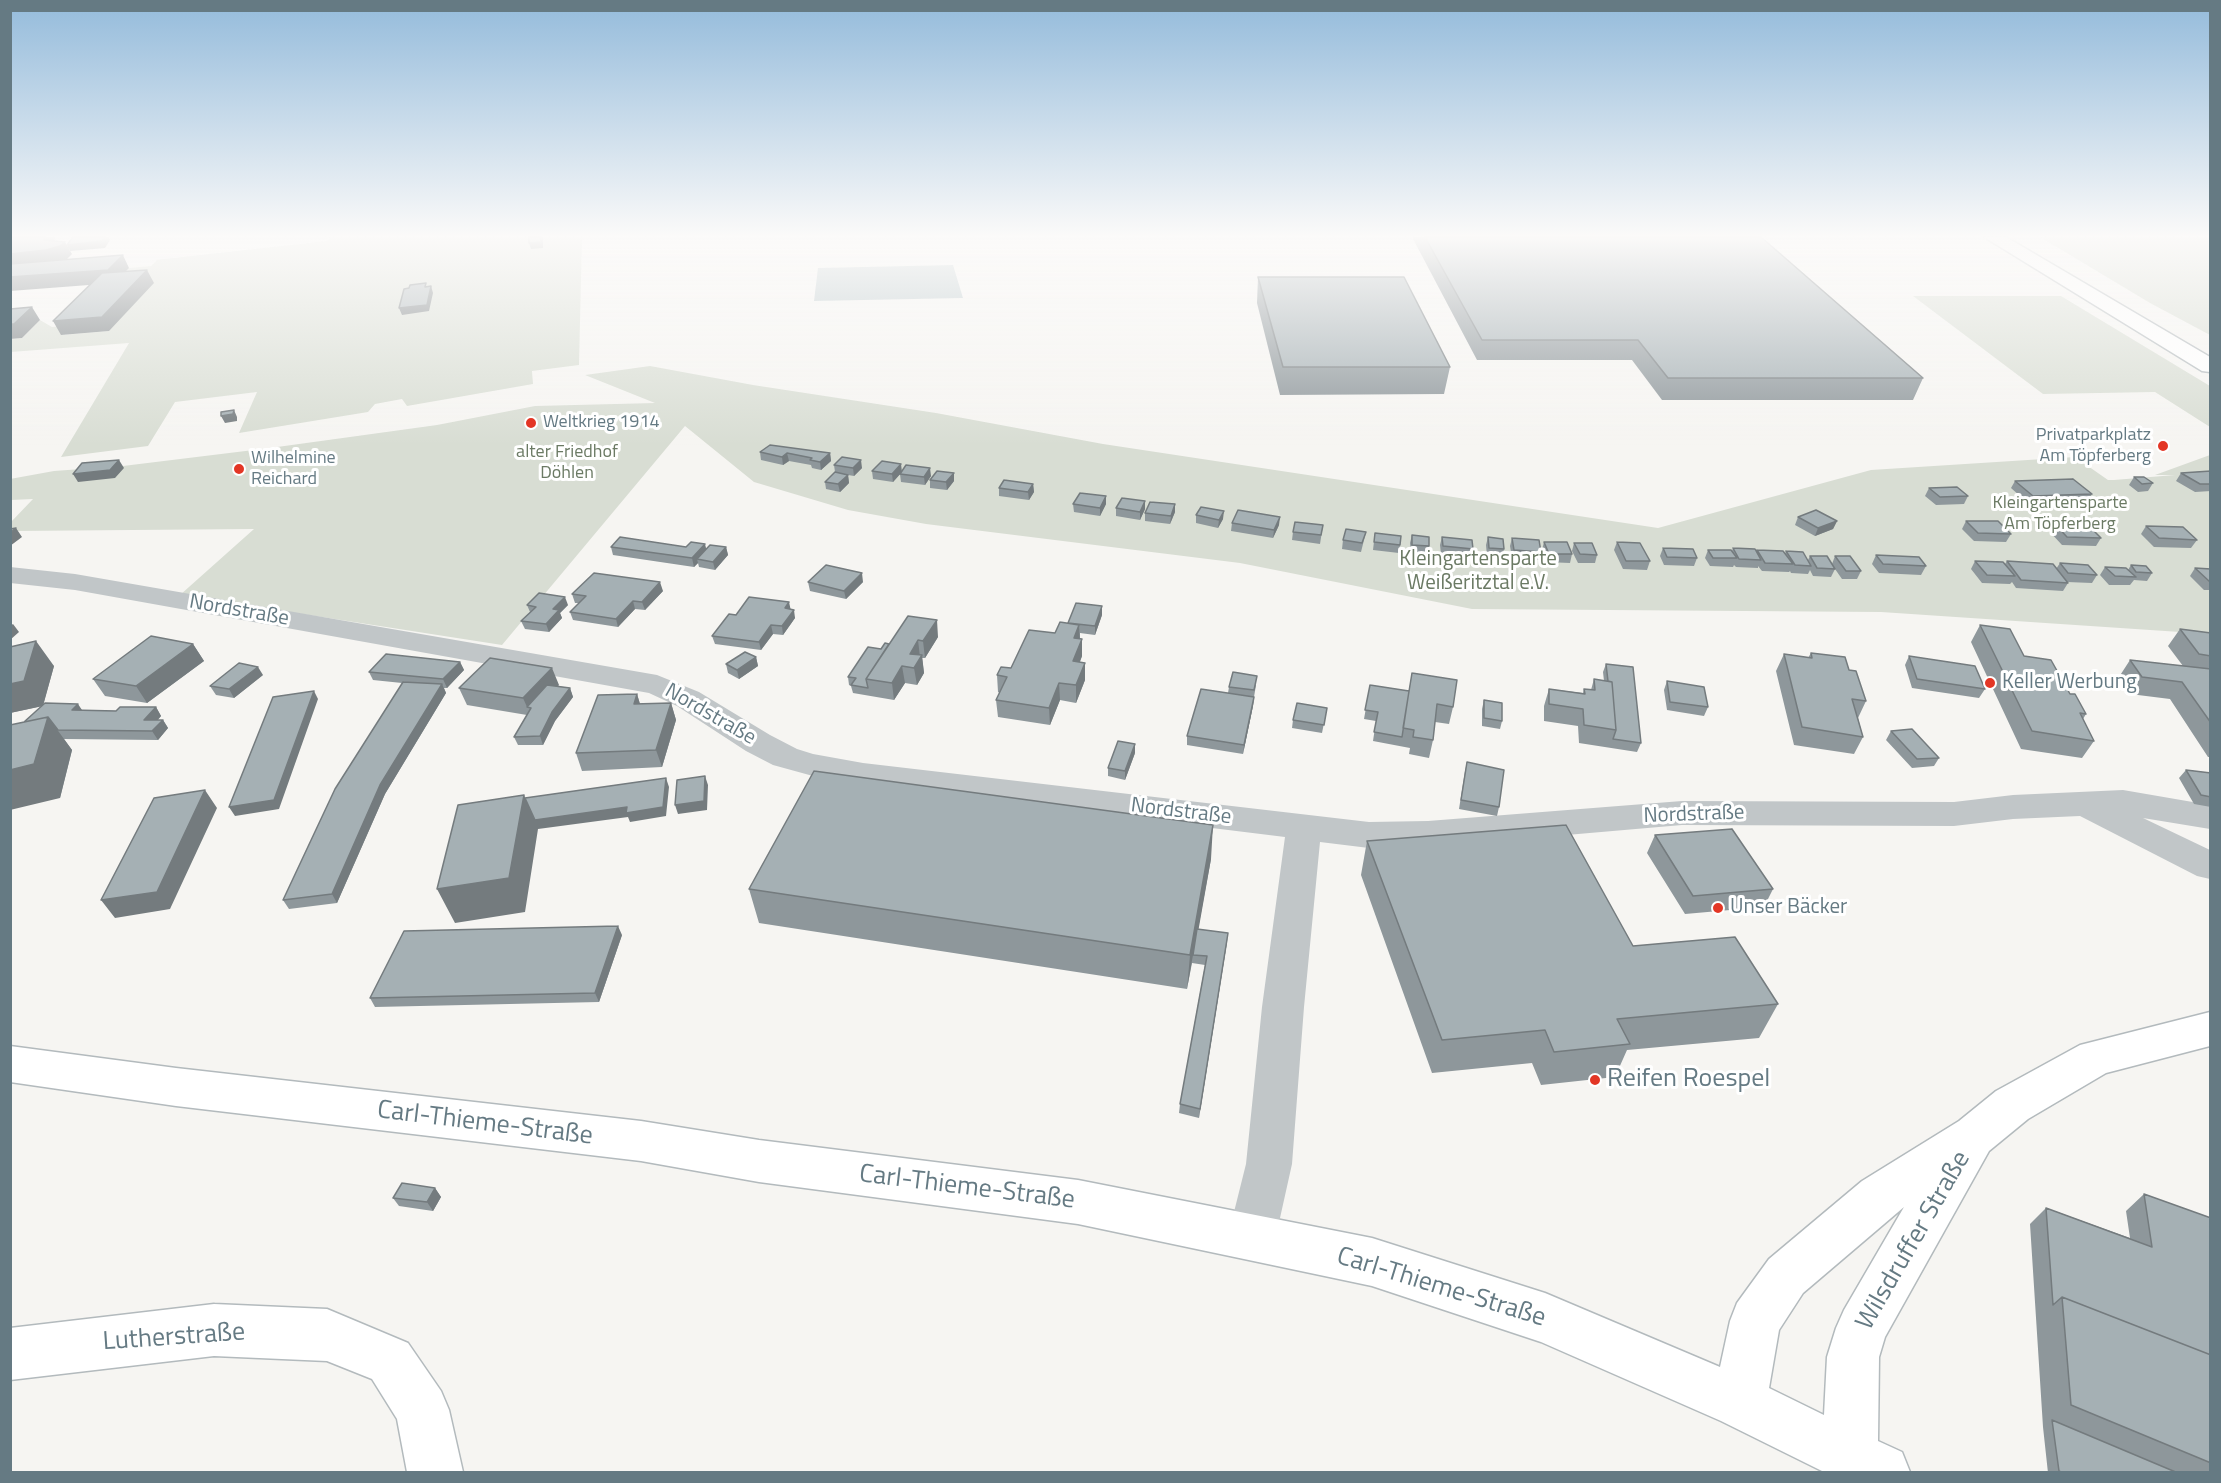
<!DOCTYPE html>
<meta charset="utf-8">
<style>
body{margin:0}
#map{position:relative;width:2221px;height:1483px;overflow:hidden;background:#f6f5f2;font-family:"Titillium Web",sans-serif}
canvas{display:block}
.frame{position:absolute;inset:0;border:12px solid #657a83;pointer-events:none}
</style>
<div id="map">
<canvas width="2221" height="1483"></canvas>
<div class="frame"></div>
</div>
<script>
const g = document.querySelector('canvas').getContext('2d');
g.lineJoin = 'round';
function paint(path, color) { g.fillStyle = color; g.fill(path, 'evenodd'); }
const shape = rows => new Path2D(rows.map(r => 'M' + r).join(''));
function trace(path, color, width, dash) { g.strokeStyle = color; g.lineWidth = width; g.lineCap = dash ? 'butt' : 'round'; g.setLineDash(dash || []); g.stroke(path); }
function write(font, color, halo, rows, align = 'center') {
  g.font = font + ' "Titillium Web",sans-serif'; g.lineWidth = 6; g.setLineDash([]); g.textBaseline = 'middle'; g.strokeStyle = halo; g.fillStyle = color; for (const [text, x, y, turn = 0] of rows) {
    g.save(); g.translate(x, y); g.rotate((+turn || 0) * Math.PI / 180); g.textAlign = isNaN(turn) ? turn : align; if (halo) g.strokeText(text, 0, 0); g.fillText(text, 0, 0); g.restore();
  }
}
paint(shape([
 [330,237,582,237,579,365,532,371,533,384,407,406,402,399,375,404,368,412,239,433,257,392,175,402,148,446,61,457,129,343,11,352,11,339,22,338,40,320,52,327,71,325,62,335,109,331,115,283,129,268,151,266,157,260,146,261,327,241],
 [2040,237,2210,237,2210,335,2150,303],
 [1913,296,2061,296,2210,386,2210,427,2155,392,2043,394],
 [650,366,753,385,936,413,1103,444,1658,528,1871,470,2075,457,2108,480,2114,480,2175,475,2155,475,2210,455,2210,634,1881,612,1472,609,1240,563,926,524,848,510,754,482,685,426,502,645,180,595,254,529,11,531,11,522,33,499,11,500,10,479,54,471,123,466,270,448,437,425,535,406,655,403,585,375]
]), '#d8ddd3');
paint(shape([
 [953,265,963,298,814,301,818,268]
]), '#b6c5c8');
const secondary = shape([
 [1984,237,2006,237,2210,357,2210,372,2202,371,1984,237],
 [2210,1012,2210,1046,2106,1073,2028,1119,1989,1151,1885,1337,1879,1357,1878,1441,1902,1452,1910,1472,1824,1472,1721,1421,1541,1342,1372,1286,1078,1224,759,1182,641,1161,176,1106,10,1082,10,1046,176,1068,641,1121,759,1140,1078,1180,1372,1238,1545,1293,1720,1367,1730,1321,1737,1303,1769,1259,1862,1181,1959,1121,1996,1091,2080,1045,2210,1012],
 [1904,1207,1844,1310,1836,1328,1827,1357,1824,1415,1769,1388,1779,1330,1803,1293,1904,1207],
 [214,1304,327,1309,408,1343,441,1391,449,1410,463,1472,407,1472,397,1419,372,1379,327,1361,214,1356,10,1380,10,1328,214,1304]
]);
trace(secondary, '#b3babd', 3);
paint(shape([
 [10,567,75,574,657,675,699,692,770,735,797,749,813,754,863,763,1369,822,1428,821,1682,801,1954,802,2013,795,2123,790,2210,805,2210,829,2143,818,2210,850,2210,879,2197,876,2080,816,2013,819,1954,826,1682,825,1428,847,1369,848,1320,842,1304,1007,1292,1164,1276,1236,1269,1252,1252,1259,1235,1252,1228,1236,1246,1164,1262,1007,1285,837,863,785,813,776,773,765,746,751,677,706,649,693,75,590,10,583,10,567]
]), '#c1c6c8');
paint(secondary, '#fff');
paint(shape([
 [1412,237,1761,237,1923,378,1913,400,1662,400,1632,360,1477,360],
 [1258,277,1450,367,1444,394,1280,395,1257,303],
 [760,452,830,453,831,461,821,470,812,468,811,465,789,461,783,465,761,460],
 [834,465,862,468,854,476,848,475,849,483,840,492,826,489,825,482,835,472],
 [872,471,902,471,931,476,925,485,901,482,900,474,893,482,873,479],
 [2210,471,2211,491,2195,492,2176,481,2181,473],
 [2134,477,2153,483,2148,491,2138,492,2129,485],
 [930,480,954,481,947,490,930,488],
 [2015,481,2092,494,2087,502,2029,504,2011,488],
 [1033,484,1034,492,1029,500,999,496,999,488],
 [1929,488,1968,496,1964,504,1936,505,1925,496],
 [1106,496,1106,504,1100,516,1074,512,1073,504],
 [1145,501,1145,509,1140,520,1116,516,1116,508],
 [1175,504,1175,512,1170,524,1145,521,1145,513],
 [1196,515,1223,519,1218,528,1196,523],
 [1798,517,1837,521,1833,529,1815,536,1795,525],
 [1966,521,2011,534,2006,542,1974,541,1962,529],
 [1232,523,1279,525,1273,538,1231,531],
 [2055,524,2101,538,2096,546,2062,545,2050,532],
 [1323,525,1320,544,1292,540,1293,532],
 [2146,526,2197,540,2191,548,2154,547,2141,534],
 [1366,532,1361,552,1342,549,1343,540],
 [1375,533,1400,545,1399,553,1373,550],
 [1412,535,1429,546,1428,554,1411,553,1410,543],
 [1442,537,1473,549,1471,557,1441,554,1440,545],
 [1488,537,1504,549,1502,557,1487,556,1486,545],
 [1512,538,1541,552,1539,560,1512,558,1510,546],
 [1544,542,1572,554,1570,563,1546,562,1542,550],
 [1617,542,1650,561,1647,570,1623,569,1614,550],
 [1574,543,1597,555,1595,563,1578,563,1572,551],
 [611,547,686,547,706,549,726,547,728,555,715,570,699,567,698,563,694,567,613,555],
 [1663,548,1697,558,1694,566,1664,565,1660,556],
 [1733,548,1756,552,1757,550,1785,554,1786,551,1808,560,1810,556,1832,564,1835,556,1861,571,1857,579,1842,579,1835,569,1831,577,1813,576,1810,570,1808,574,1791,573,1790,571,1789,572,1762,571,1758,566,1758,568,1736,567,1734,565,1733,567,1710,566,1705,558,1708,550,1732,551],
 [1876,555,1926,566,1921,575,1879,573,1872,564],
 [1975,561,2005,564,2007,561,2056,569,2060,563,2097,575,2092,583,2067,582,2068,583,2063,591,2016,588,2012,582,2010,584,1982,583,1971,569],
 [2131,565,2152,573,2147,581,2134,580,2130,585,2109,585,2100,575,2105,567,2128,570],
 [2195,568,2211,569,2211,590,2204,590,2190,576],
 [808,582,863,582,846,599,810,591],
 [663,591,645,610,635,609,618,627,573,620,570,612,579,603,575,603,572,594],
 [527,605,568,605,560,613,562,618,549,632,525,629,521,621,530,612],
 [790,609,795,618,783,635,773,634,761,650,715,644,712,636,736,615],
 [1102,615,1095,635,1080,633,1080,639,1082,639,1082,656,1080,662,1085,680,1076,703,1060,700,1050,725,998,717,996,700,1000,693,998,692,997,675,1011,668,1068,624],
 [1980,625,2024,656,2070,694,2086,714,2083,719,2094,741,2082,758,2021,749,1971,642],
 [2180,629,2211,633,2211,757,2208,757,2170,699,2130,694,2119,677,2130,660,2183,666,2168,646],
 [938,637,925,658,922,658,924,673,917,685,905,683,894,700,853,693,851,686,849,685,848,677,881,649,889,644],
 [193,644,204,661,147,703,105,696,93,679],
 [10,647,54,666,43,705,82,710,116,711,156,707,161,716,158,720,163,720,168,728,158,740,64,739,72,750,60,798,24,722,42,706,10,713],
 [1811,653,1849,670,1866,701,1858,718,1863,737,1854,754,1794,745,1776,671,1784,654,1808,658],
 [1909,656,1985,689,1979,698,1912,688,1905,665],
 [756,657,758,666,739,679,728,673,726,664],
 [460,662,464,670,447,688,444,688,446,693,385,794,337,903,289,909,283,900,402,683,373,680,369,672],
 [1606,664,1641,743,1637,752,1579,743,1578,726,1544,721,1544,706,1549,689,1583,693,1584,689,1591,690,1594,679,1604,681,1603,672],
 [1412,673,1453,707,1449,724,1435,722,1433,740,1429,758,1409,754,1410,748,1373,741,1376,721,1364,719,1370,685,1408,696],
 [263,675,234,698,216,695,210,686],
 [1667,681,1708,707,1704,716,1667,710,1664,690],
 [559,685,557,686,570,688,573,697,555,721,543,745,518,745,514,737,527,715,467,705,459,688],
 [1256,685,1254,697,1253,706,1243,754,1187,745,1187,736,1228,693,1229,687],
 [637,694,640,704,671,703,676,720,662,767,582,771,576,753],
 [1484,700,1502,721,1500,729,1482,726,1482,709],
 [1327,708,1322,733,1292,728,1293,720],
 [1891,731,1939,758,1934,766,1912,768,1886,740],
 [1135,753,1125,780,1108,776,1108,768],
 [1467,762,1499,807,1497,816,1459,809,1465,771],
 [2186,770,2211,773,2211,807,2194,804,2179,778],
 [1655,835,1773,889,1764,907,1685,914,1647,853],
 [1367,841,1633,946,1778,1004,1759,1038,1627,1050,1615,1077,1541,1085,1532,1063,1432,1073,1361,875],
 [1211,859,1198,929,1227,942,1199,1118,1179,1113,1180,1104,1205,965,1192,963,1187,989,759,923,749,889],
 [622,935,599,1002,375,1007,370,998],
 [435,1188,441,1197,433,1211,399,1206,393,1198],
 [2144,1194,2211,1218,2211,1473,2048,1473,2043,1427,2030,1224,2046,1208,2130,1238,2126,1211]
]), '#8e979b');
paint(shape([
 [45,237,55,237,52,248,65,242,72,254,67,259,53,263,10,267,10,254,44,240],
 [99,237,109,237,110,240,105,248,70,251,67,245],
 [541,237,543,237,543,248,531,249,529,243],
 [123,255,129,268,115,283,10,291,10,277],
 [147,270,154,283,109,331,61,335,53,321],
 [431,286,433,293,429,311,402,315,399,308],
 [32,307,40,320,22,338,10,339,10,324],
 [234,410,237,417,237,421,225,423,221,416],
 [787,453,789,461,783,465,782,457],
 [830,453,831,461,821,470,820,462],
 [119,460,124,468,115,478,78,482,73,474],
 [861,460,862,468,854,476,853,468],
 [901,464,902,472,893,482,892,474],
 [930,468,931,476,925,485,924,477],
 [954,473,954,481,947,490,946,482],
 [848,475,849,483,840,492,838,484],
 [1033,484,1034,492,1029,500,1028,492],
 [1106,496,1106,504,1100,516,1100,508],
 [1145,501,1145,509,1140,520,1140,512],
 [1175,504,1175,512,1170,524,1171,516],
 [1224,511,1223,519,1218,528,1219,520],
 [1280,517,1279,525,1273,538,1274,530],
 [1837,521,1833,529,1815,536,1818,528],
 [16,528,22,537,10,546,10,533],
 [705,544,707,552,697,559,698,563,694,567,692,558],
 [726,547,728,555,715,570,713,562],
 [862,573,863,582,846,599,844,591],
 [660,582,663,591,645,610,642,602],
 [565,597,568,605,560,613,562,618,549,632,546,624,553,609],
 [633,601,635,609,618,627,616,619],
 [789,602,791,611,785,608],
 [1102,606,1102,615,1095,635,1095,626],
 [794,610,795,618,783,635,782,626],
 [937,620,938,637,925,658,923,641],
 [13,624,19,632,10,640,10,626],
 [771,625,773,634,761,650,759,642],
 [1079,625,1080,642,1074,638],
 [1082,639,1082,656,1073,678,1073,661],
 [918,640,920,657,910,654],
 [36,641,54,666,43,706,10,713,10,684],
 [193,644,204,661,147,703,136,686],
 [922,655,924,673,917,685,914,668],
 [756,657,758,666,739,679,737,670],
 [460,662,464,670,447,688,443,679],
 [1085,663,1085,680,1076,703,1076,685],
 [902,666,905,683,894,700,892,683],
 [258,667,263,675,234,698,229,689],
 [552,668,559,685,533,713,531,708,527,707,523,698],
 [1059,683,1060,700,1050,725,1049,708],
 [442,684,446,693,385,794,337,903,332,894,380,785],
 [570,688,573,697,555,721,543,745,540,736,552,712],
 [314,691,318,699,279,809,235,816,229,807],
 [637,694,642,711,634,704],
 [1254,697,1253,706,1243,754,1244,745],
 [671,703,676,720,662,767,656,750],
 [78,704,84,713,72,710],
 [156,707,161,716,150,728,144,720],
 [48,717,72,750,60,798,10,810,10,770],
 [163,720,168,728,158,740,152,731],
 [1135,744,1135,753,1125,780,1125,771],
 [705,776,708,785,707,810,678,814,675,805],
 [666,778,669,787,666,816,630,822,628,817,538,829,525,912,455,923,437,889,524,795,535,820],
 [205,790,217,808,170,909,115,918,101,900],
 [1213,825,1211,859,1194,955,1193,955,1187,989,1190,955],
 [618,926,622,935,599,1002,595,993],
 [1228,933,1227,942,1199,1118,1200,1109],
 [435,1188,441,1197,433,1211,427,1202]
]), '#747b7e');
const building = shape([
 [10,237,45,237,44,240,65,242,60,246,46,250,10,254,10,237],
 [73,237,105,237,102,241,67,245,73,237],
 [529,237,541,237,541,242,529,243,529,237],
 [1425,237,1761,237,1923,378,1668,378,1638,340,1482,340,1425,237],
 [123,255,108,270,10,277,10,264,123,255],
 [147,270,102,317,53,321,102,273,147,270],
 [1258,277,1404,277,1450,367,1283,367,1258,277],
 [426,283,425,287,431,286,427,305,399,308,404,289,409,288,410,285,426,283],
 [32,307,14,324,10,324,10,309,32,307],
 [234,410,233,414,221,416,221,412,234,410],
 [770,445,830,453,820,462,810,460,812,458,787,453,782,457,760,452,770,445],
 [842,457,861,460,853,468,834,465,842,457],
 [119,460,110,470,73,474,82,463,119,460],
 [882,461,901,464,892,474,872,471,882,461],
 [906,465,930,468,924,477,900,474,906,465],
 [937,471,954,473,946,482,930,480,937,471],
 [2211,471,2211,484,2200,484,2181,473,2211,471],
 [835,472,848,475,838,484,825,482,835,472],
 [2134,477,2144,477,2153,483,2142,484,2134,477],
 [2073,479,2092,494,2033,496,2015,481,2073,479],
 [1004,480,1033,484,1028,492,999,488,1004,480],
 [1957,487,1968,496,1940,497,1929,488,1957,487],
 [1080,493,1106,496,1100,508,1073,504,1080,493],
 [1122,498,1145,501,1140,512,1116,508,1122,498],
 [1150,502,1175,504,1171,516,1145,513,1150,502],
 [1201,507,1224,511,1219,520,1196,515,1201,507],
 [1238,510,1280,517,1274,530,1232,523,1238,510],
 [1816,510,1837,521,1818,528,1798,517,1816,510],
 [1966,521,1998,521,2011,534,1978,533,1966,521],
 [1295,522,1323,525,1321,535,1293,532,1295,522],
 [2055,524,2088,525,2101,538,2067,537,2055,524],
 [2146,526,2183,527,2197,540,2159,538,2146,526],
 [16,528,10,533,10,529,16,528],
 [1346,529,1366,532,1362,543,1343,540,1346,529],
 [1375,533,1401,536,1400,545,1374,542,1375,533],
 [1412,535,1429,537,1429,546,1412,545,1412,535],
 [620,537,686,547,691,542,705,544,692,558,611,547,620,537],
 [1442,537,1472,540,1473,549,1443,546,1442,537],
 [1488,537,1503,539,1504,549,1489,548,1488,537],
 [1512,538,1539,540,1541,552,1514,550,1512,538],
 [1544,542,1567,542,1572,554,1549,554,1544,542],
 [1617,542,1640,543,1650,561,1626,561,1617,542],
 [1574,543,1592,543,1597,555,1580,554,1574,543],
 [710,545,726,547,713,562,697,559,710,545],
 [1663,548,1693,549,1697,558,1667,557,1663,548],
 [1733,548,1755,549,1761,560,1739,559,1733,548],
 [1708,550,1731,550,1737,558,1713,558,1708,550],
 [1757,550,1783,551,1793,564,1765,563,1757,550],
 [1786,551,1803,552,1811,566,1795,565,1786,551],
 [1876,555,1919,557,1926,566,1883,564,1876,555],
 [1810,556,1827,556,1835,569,1817,568,1810,556],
 [1835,556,1850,556,1861,571,1846,571,1835,556],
 [1975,561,2003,562,2015,576,1987,575,1975,561],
 [2007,561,2053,564,2068,583,2021,580,2007,561],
 [2060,563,2088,565,2097,575,2068,573,2060,563],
 [826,565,862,573,844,591,808,582,826,565],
 [2131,565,2146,566,2152,573,2136,572,2131,565],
 [2105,567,2126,568,2136,577,2115,576,2105,567],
 [2195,568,2211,569,2211,582,2210,582,2195,568],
 [594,573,660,582,642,602,633,601,616,619,570,612,586,596,572,594,594,573],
 [539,593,565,597,553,609,559,610,546,624,521,621,536,607,527,605,539,593],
 [749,597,789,602,785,608,794,610,782,626,771,625,759,642,712,636,729,614,736,615,749,597],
 [1076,603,1102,606,1095,626,1068,623,1076,603],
 [908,616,937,620,923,641,918,640,910,654,922,655,914,668,902,666,892,683,866,679,908,616],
 [1060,622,1079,625,1074,638,1082,639,1073,661,1085,663,1076,685,1059,683,1049,708,996,700,1007,677,997,675,1001,667,1011,668,1029,630,1055,633,1060,622],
 [1980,625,2010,629,2024,656,2051,660,2070,694,2075,694,2086,714,2080,713,2094,741,2032,731,1980,625],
 [2180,629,2211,633,2211,656,2199,654,2180,629],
 [151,636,193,644,136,686,93,679,151,636],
 [36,641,24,681,10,684,10,647,36,641],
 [885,643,889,644,866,679,868,688,851,685,856,678,848,677,868,647,881,649,885,643],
 [745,652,756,657,737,670,726,664,745,652],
 [1811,653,1845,657,1849,670,1856,671,1866,701,1852,699,1863,737,1802,727,1784,654,1812,658,1811,653],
 [386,654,460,662,443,679,369,672,386,654],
 [1909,656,1975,666,1985,689,1917,679,1909,656],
 [490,658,552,668,523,698,459,688,490,658],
 [2130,660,2211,669,2211,723,2182,682,2142,677,2130,660],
 [239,663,258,667,229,689,210,686,239,663],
 [1606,664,1633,667,1641,743,1613,739,1616,730,1612,682,1608,681,1606,664],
 [1233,672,1257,676,1254,690,1229,687,1233,672],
 [1412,673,1457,680,1453,707,1437,704,1433,740,1413,737,1414,730,1403,728,1412,673],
 [1594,679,1612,682,1616,730,1584,725,1583,709,1549,704,1549,689,1585,694,1584,689,1595,690,1594,679],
 [1667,681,1704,687,1708,707,1670,702,1667,681],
 [403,682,442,684,380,785,332,894,283,900,335,789,403,682],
 [547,685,570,688,552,712,540,736,514,737,531,708,527,707,547,685],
 [1370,685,1409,691,1402,737,1374,732,1378,712,1365,710,1370,685],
 [1201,689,1254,697,1244,745,1187,736,1201,689],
 [314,691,274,800,229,807,273,697,314,691],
 [637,694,634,704,671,703,656,750,576,753,598,695,637,694],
 [1484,700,1502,703,1502,721,1484,718,1484,700],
 [45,703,78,704,72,710,116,711,120,707,156,707,144,720,163,720,152,731,58,730,48,717,24,722,45,703],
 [1297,703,1327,708,1324,725,1293,720,1297,703],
 [48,717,34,764,10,770,10,725,48,717],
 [1912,729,1939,758,1917,759,1891,731,1912,729],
 [1118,741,1135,744,1125,771,1108,768,1118,741],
 [1467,762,1504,770,1499,807,1461,800,1467,762],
 [2186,770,2211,773,2211,797,2201,795,2186,770],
 [814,771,1213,825,1190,955,749,889,814,771],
 [705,776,704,801,675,805,677,780,705,776],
 [666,778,663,807,626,813,627,807,535,820,525,798,666,778],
 [205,790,157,892,101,900,154,798,205,790],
 [524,795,509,878,437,889,458,805,524,795],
 [1566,825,1633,946,1735,937,1778,1004,1617,1019,1630,1044,1554,1052,1545,1030,1442,1040,1367,841,1566,825],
 [1732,829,1773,889,1693,896,1655,835,1732,829],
 [618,926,595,993,370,998,404,931,618,926],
 [1197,929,1228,933,1200,1109,1180,1104,1207,956,1193,955,1197,929],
 [402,1183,435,1188,427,1202,393,1198,402,1183],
 [2144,1194,2211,1218,2211,1355,2062,1297,2053,1305,2046,1208,2152,1247,2144,1194],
 [2062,1297,2211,1355,2211,1463,2071,1405,2062,1297],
 [2052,1420,2178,1473,2063,1473,2059,1471,2052,1420]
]);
paint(building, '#a5b0b4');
trace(building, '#747b7e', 1.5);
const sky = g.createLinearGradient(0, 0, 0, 445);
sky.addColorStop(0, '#94bbdb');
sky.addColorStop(0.53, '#fbfaf9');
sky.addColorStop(1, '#fbfaf900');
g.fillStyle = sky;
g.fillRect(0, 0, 2221, 445);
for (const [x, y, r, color] of [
 [531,423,6,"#e33625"],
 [2163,446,6,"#e33625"],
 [239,469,6,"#e33625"],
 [1990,683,6,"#e33625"],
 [1718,908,6,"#e33625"],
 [1595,1080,6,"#e33625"]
]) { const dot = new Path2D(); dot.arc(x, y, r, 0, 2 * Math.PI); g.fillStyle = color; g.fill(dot); trace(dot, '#fff', 2); }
write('18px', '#657a83', '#fff', [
 ["Weltkrieg 1914",543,423],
 ["Privatparkplatz",2151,436,"right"],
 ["Am Töpferberg",2151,457,"right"],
 ["Wilhelmine",251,459],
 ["Reichard",251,480]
], 'left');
write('18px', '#6b7a64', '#fff', [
 ["alter Friedhof",567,453],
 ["Döhlen",567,474],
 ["Kleingartensparte",2060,504],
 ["Am Töpferberg",2060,525]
]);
write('21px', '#6b7a64', '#fff', [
 ["Kleingartensparte",1478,560],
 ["Weißeritztal e.V.",1478,584]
]);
write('21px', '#657a83', '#fff', [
 ["Nordstraße",239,611,10],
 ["Nordstraße",710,715,30],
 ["Nordstraße",1181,812,7],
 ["Nordstraße",1694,815,-2]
]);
write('21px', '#657a83', '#fff', [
 ["Keller Werbung",2002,683],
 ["Unser Bäcker",1730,908]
], 'left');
write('26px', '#657a83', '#fff', [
 ["Reifen Roespel",1607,1080]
], 'left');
write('26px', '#657a83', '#fff', [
 ["Carl-Thieme-Straße",485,1124,7],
 ["Carl-Thieme-Straße",967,1188,7],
 ["Wilsdruffer Straße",1914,1241,-60],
 ["Carl-Thieme-Straße",1441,1288,17],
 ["Lutherstraße",174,1338,-4]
]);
</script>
